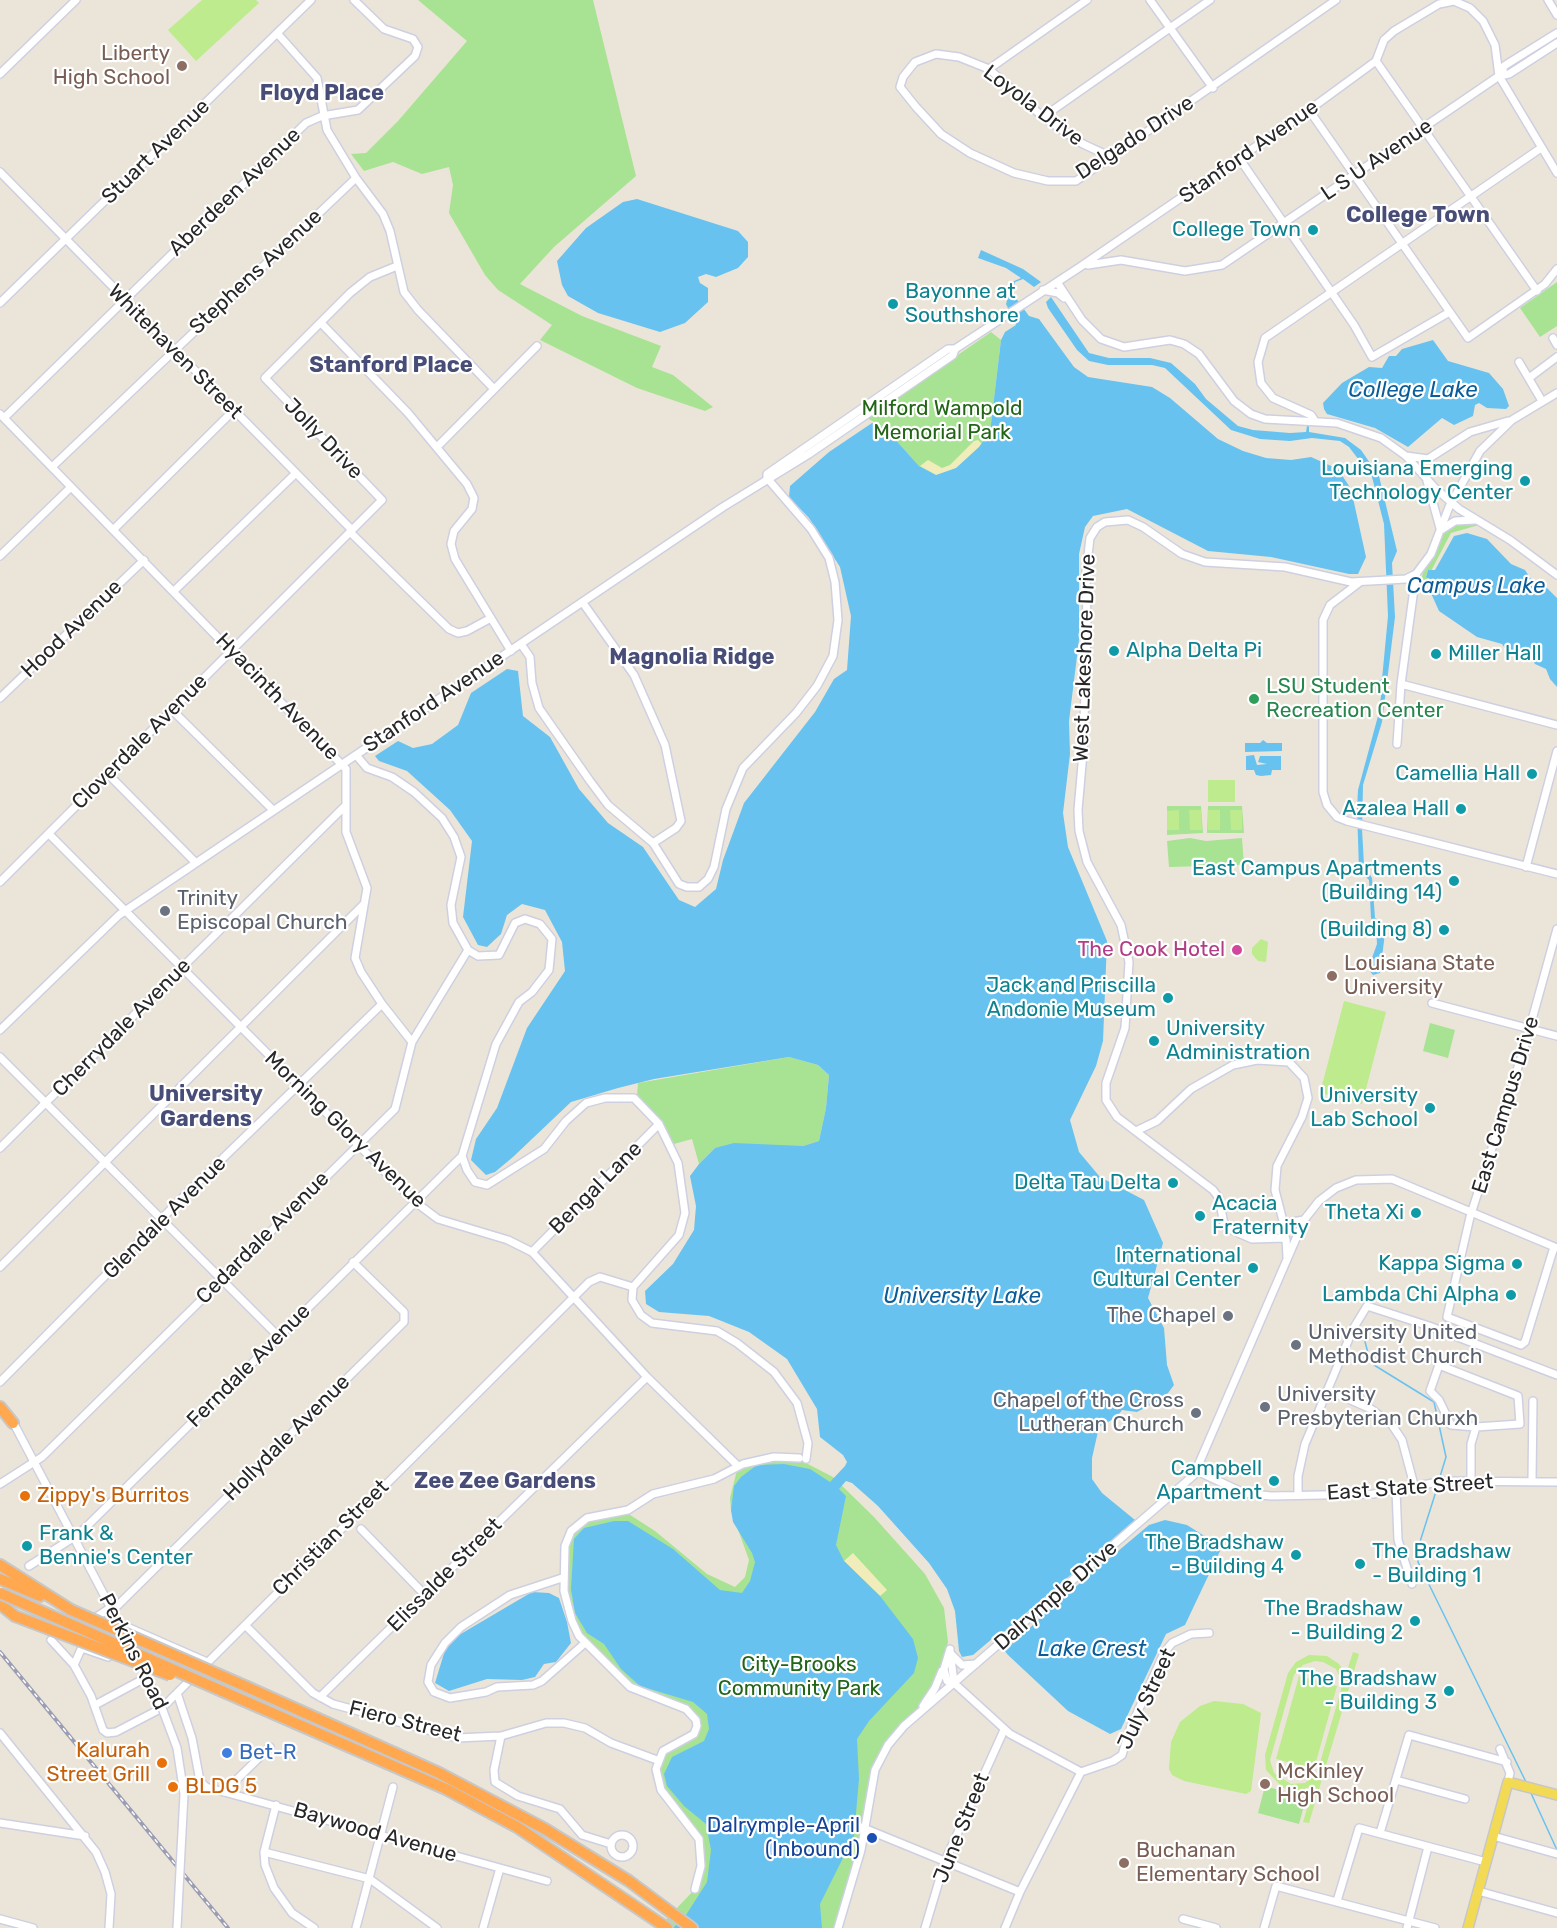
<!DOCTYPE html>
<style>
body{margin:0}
canvas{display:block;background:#ebe4d8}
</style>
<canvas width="1557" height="1928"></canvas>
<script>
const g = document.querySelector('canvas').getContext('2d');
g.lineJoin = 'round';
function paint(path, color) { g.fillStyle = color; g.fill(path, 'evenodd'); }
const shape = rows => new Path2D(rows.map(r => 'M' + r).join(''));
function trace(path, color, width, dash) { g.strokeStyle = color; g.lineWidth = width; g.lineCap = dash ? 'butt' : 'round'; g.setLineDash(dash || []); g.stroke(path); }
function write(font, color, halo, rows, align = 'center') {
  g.font = font + ' Rubik,sans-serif'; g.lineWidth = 4.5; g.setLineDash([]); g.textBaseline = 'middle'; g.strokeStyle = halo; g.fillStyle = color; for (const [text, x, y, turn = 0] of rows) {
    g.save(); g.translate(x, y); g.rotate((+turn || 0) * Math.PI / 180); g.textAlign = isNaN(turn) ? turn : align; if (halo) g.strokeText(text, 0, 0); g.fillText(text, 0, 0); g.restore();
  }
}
paint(shape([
 [418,0,593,0,636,176,554,247,520,284,582,316,661,346,652,367,673,375,713,407,705,411,637,388,540,340,552,325,498,290,485,275,449,213,453,185,449,167,422,174,393,162,364,171,351,154,366,153,398,121,467,41],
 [1557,282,1557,326,1540,337,1520,308],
 [991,332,1001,340,990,432,980,447,936,475,919,466,885,428,867,418],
 [1454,523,1475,523,1479,525,1451,533,1431,571,1428,570,1426,576,1428,578,1423,591,1418,591,1424,569,1435,553,1443,533],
 [1167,806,1201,806,1203,833,1167,835],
 [1208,806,1242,806,1244,833,1207,833],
 [1190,838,1206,841,1242,838,1244,865,1169,867,1167,841],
 [1430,1023,1455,1030,1448,1058,1423,1051],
 [789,1057,818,1065,829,1075,826,1108,819,1141,803,1146,715,1148,699,1164,692,1139,674,1144,663,1123,637,1096,638,1083],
 [766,1458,802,1461,833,1477,874,1517,925,1574,944,1608,948,1642,939,1680,918,1714,879,1759,865,1829,838,1928,658,1928,695,1889,701,1844,664,1794,656,1773,659,1757,695,1733,697,1723,686,1709,635,1690,583,1640,564,1591,565,1546,582,1520,624,1511,655,1531,707,1574,735,1587,745,1577,749,1560,731,1510,730,1498,738,1466],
 [1265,1786,1306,1798,1299,1824,1258,1813]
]), '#a8e393');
paint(shape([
 [978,440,982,444,968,460,943,475,936,475,920,466,928,460,942,468,950,465,974,441],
 [853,1553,887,1590,880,1596,844,1561]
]), '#f1edba');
paint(shape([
 [202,0,256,0,259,3,196,61,168,30],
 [1208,780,1235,780,1235,802,1208,802],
 [1179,810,1179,830,1167,830,1167,811],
 [1189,810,1201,810,1202,830,1190,830],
 [1208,810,1220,810,1220,830,1208,830],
 [1230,810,1242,810,1242,830,1231,830],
 [1261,939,1268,942,1266,962,1258,961,1252,954,1252,948],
 [1344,1001,1386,1012,1362,1104,1320,1093],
 [1353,1652,1359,1654,1309,1823,1303,1822,1314,1785,1299,1791,1283,1788,1266,1770,1265,1755,1288,1673,1296,1662,1309,1655,1327,1656,1339,1664,1346,1674],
 [1315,1661,1323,1662,1336,1669,1342,1683,1341,1690,1317,1773,1305,1783,1291,1784,1274,1773,1270,1760,1272,1753,1294,1675,1303,1665],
 [1299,1676,1337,1686,1314,1769,1276,1759],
 [1214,1701,1243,1704,1261,1713,1251,1791,1246,1794,1184,1781,1172,1775,1169,1769,1171,1742,1180,1722,1200,1706]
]), '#bdeb8e');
paint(shape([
 [637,199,738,231,748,242,748,257,738,268,716,277,706,274,698,277,700,283,708,288,708,302,685,323,660,332,598,313,568,296,562,285,557,261,586,228,623,202],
 [981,250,1023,269,1041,282,1034,287,1023,279,1015,282,1013,294,1029,316,1039,319,1074,367,1088,377,1152,387,1170,398,1218,439,1243,451,1266,458,1291,460,1311,457,1338,469,1351,489,1366,557,1358,574,1349,574,1271,557,1208,551,1127,509,1093,516,1085,527,1079,554,1079,640,1069,721,1070,754,1063,813,1068,847,1107,941,1103,1041,1096,1066,1070,1120,1079,1152,1100,1177,1144,1200,1163,1243,1148,1298,1164,1328,1167,1365,1174,1385,1165,1397,1137,1412,1122,1410,1117,1417,1099,1427,1092,1458,1092,1479,1102,1493,1135,1520,998,1637,1005,1645,1014,1643,1054,1605,1149,1525,1165,1520,1187,1525,1217,1544,1220,1551,1185,1625,1166,1634,1121,1729,1110,1734,1068,1711,1008,1655,995,1639,993,1638,973,1655,962,1657,959,1651,955,1611,947,1589,929,1563,878,1506,852,1483,846,1481,839,1489,846,1496,836,1545,844,1561,880,1596,913,1639,918,1658,914,1673,869,1721,857,1739,859,1779,854,1836,820,1904,822,1928,673,1928,686,1915,707,1882,711,1850,706,1824,684,1806,667,1786,664,1774,672,1757,704,1741,709,1729,707,1714,693,1702,640,1686,621,1669,604,1644,587,1633,575,1613,571,1589,574,1539,584,1528,614,1521,628,1521,673,1549,720,1590,742,1593,750,1581,755,1562,752,1553,733,1522,731,1510,734,1486,741,1477,757,1465,784,1464,810,1469,830,1482,845,1466,847,1462,843,1455,820,1437,817,1409,787,1359,749,1332,709,1316,659,1312,646,1304,645,1291,673,1264,694,1230,696,1206,690,1176,699,1164,715,1148,734,1143,803,1146,819,1141,826,1108,829,1075,818,1065,789,1057,654,1079,618,1088,571,1102,513,1157,495,1172,486,1175,471,1160,476,1139,497,1108,527,1028,565,971,562,942,545,910,522,904,507,915,501,934,487,947,478,945,463,917,472,841,450,810,407,771,379,761,375,756,398,741,413,748,432,744,458,725,471,693,507,669,518,671,523,716,550,737,579,789,608,823,643,847,679,900,695,907,716,889,723,860,744,803,815,712,834,679,847,670,851,616,840,567,809,518,789,497,790,486,829,452,872,423,885,428,919,466,936,475,956,468,979,447,990,432,1001,340,1005,332,1016,325,1006,304,1012,282,1021,278,1006,268,978,258],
 [1051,297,1089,353,1109,358,1150,358,1171,363,1195,384,1206,399,1238,426,1253,430,1290,433,1306,432,1307,426,1309,426,1309,432,1345,438,1361,450,1379,476,1397,551,1392,563,1395,617,1382,722,1363,785,1362,829,1364,865,1372,878,1375,918,1386,925,1380,973,1373,975,1368,969,1377,944,1376,927,1371,918,1369,880,1359,870,1357,809,1358,790,1378,716,1383,683,1379,681,1382,679,1388,616,1384,524,1372,477,1349,447,1340,441,1312,438,1290,441,1260,439,1231,430,1165,368,1152,365,1108,365,1089,361,1077,350,1048,308,1046,302],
 [1433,340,1448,361,1489,373,1503,389,1509,406,1506,409,1487,408,1479,403,1475,405,1473,416,1454,425,1442,418,1408,447,1375,428,1327,414,1324,409,1323,403,1342,383,1369,367,1382,368,1389,356,1396,356,1402,349],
 [1467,533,1487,539,1511,564,1525,570,1531,579,1542,583,1557,598,1557,687,1550,679,1546,669,1535,664,1530,657,1523,658,1509,654,1502,644,1477,637,1439,611,1430,591,1431,580,1426,577,1428,570,1435,570,1454,536],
 [1263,740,1267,743,1282,743,1282,751,1245,752,1245,743,1260,743],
 [1254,755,1257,765,1267,764,1258,762,1260,756,1281,756,1281,770,1272,770,1271,775,1261,776,1256,775,1254,770,1246,770,1246,756],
 [532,1592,549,1593,559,1598,567,1622,571,1643,556,1662,544,1664,535,1677,522,1680,487,1679,449,1691,435,1683,445,1650,459,1635]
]), '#68c2f0');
trace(shape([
 [1362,1330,1369,1357,1374,1365,1434,1402,1446,1457,1439,1480],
 [1438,1485,1418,1548,1418,1562,1526,1782],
 [1530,1791,1557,1850]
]), '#68c2f0', 1.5);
const minor = shape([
 [1150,0,1213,88],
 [1548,0,1557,15],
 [277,33,317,78,327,130,356,178,383,214,390,231,404,292,418,310,494,389],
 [1376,61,1537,291],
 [989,69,1087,0],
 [0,74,76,0],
 [1502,74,1504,66,1557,33],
 [1309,110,1468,338,1545,284,1557,269],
 [1043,117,1210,0],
 [1109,156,1083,144,1043,117,989,69,959,57,936,54,915,62,903,77,900,87,916,107,941,134,970,153,1014,173,1048,181,1076,181,1336,0],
 [1239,158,1354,325,1372,357,1448,313],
 [0,172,352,530],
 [1088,265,1121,260,1185,271,1222,265,1499,76,1509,74,1557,43],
 [1057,282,1082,320,1101,339,1124,347,1170,340,1184,344,1199,354,1234,401,1251,414,1265,419,1337,423,1381,438,1406,456,1435,488,1459,509,1510,540,1557,575],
 [1043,290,1058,293,1064,298],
 [0,303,311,0],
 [322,324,408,413,467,484,474,498,472,509,454,531,451,544,455,559,511,651],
 [1553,338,1557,345],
 [1519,362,1542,401],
 [1529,378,1557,357],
 [0,414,346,769,346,832,367,888,355,958,361,972,382,1004,412,1042],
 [4,418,306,123,322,116,358,110,415,56,418,47,413,39,384,29,354,0],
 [1315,421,1311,415,1273,398,1261,383,1258,362,1265,338,1541,148],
 [437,447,537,346],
 [1406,456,1428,459,1470,432,1508,421],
 [52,467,356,178],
 [767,478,767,474,948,349,955,349,1080,267,1309,110,1376,61,1384,40,1394,31,1439,4,1454,1,1470,8,1483,21,1495,45,1499,76,1557,173],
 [1427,481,1440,528],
 [113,530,233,411],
 [1441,530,1455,521,1475,520],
 [350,532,449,629,458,633,467,631,491,618],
 [0,556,71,487],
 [1360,582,1330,605,1323,620,1323,792,1327,805,1337,817,1347,821,1557,874],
 [174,591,295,474],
 [583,603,634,675,665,745,681,821,676,828,653,843],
 [521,644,530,657,532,683,539,708,590,781,608,805,653,843,679,884,687,887,699,887,708,879,714,867,726,809,743,768,796,713,817,686,833,656,838,620,835,582,829,558,811,529,767,478],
 [1401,684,1557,725],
 [0,698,144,560],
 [171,709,273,810],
 [1397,744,1401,684,1416,574],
 [356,755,367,768,392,777,414,792,442,818,454,837,461,857,451,905,453,923,468,950,478,956,499,955,515,923,525,919,540,924,552,939,549,970,532,992,519,1002,496,1044,462,1156,467,1170,475,1182,487,1185,544,1149,566,1121,586,1103,605,1098,634,1098,659,1124,678,1163,685,1213,679,1235,633,1287,632,1300,641,1315,652,1323,717,1331,737,1343,774,1372,797,1403,808,1443,806,1459],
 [107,773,196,863],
 [50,835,414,1201,438,1219,508,1240,532,1252,647,1377,738,1466],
 [1526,867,1557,751],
 [0,882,382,500,265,378,350,293,370,277,397,266],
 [1432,1003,1557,1036],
 [0,1030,119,915,723,507,809,454,953,355,955,349],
 [0,1057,278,1336],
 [1136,1131,1157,1121,1191,1089,1233,1065,1257,1060,1289,1062,1304,1078,1308,1098,1302,1117,1277,1166,1275,1190,1284,1225],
 [0,1148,346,805],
 [1268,1237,1286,1223,1304,1220],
 [1284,1238,1252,1239,1227,1228,1224,1224,1219,1198,1213,1190,1117,1117,1106,1100,1106,1083,1125,1028,1129,962,1121,925,1087,862,1079,831,1078,810,1083,753,1087,629,1086,572,1090,538,1097,527,1105,522,1128,520,1143,527,1182,554,1205,562,1285,567,1351,582,1406,579,1416,574,1431,554,1449,507,1480,451,1512,420,1557,393],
 [1286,1239,1287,1257],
 [1554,1247,1525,1342,1521,1345,1447,1317,1470,1217,1525,1045,1557,929],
 [532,1252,659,1124],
 [0,1267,363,905],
 [1439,1365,1518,1396,1520,1424,1476,1427,1451,1425,1439,1400,1430,1391,1439,1365],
 [0,1382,187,1193,382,1004],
 [1328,1390,1371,1409,1392,1425,1402,1440,1414,1485],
 [12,1420,134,1652],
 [1197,1471,1244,1493,1271,1496,1373,1494,1444,1481,1557,1482],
 [1471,1481,1471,1444,1476,1427],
 [1532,1481,1533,1401],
 [0,1484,42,1457,395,1109,412,1042,468,950],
 [1396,1490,1398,1540,1412,1584],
 [1298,1495,1298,1476,1305,1444,1353,1329,1367,1306,1429,1326,1557,1375],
 [361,1529,425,1595],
 [29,1566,79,1534,462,1156],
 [562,1578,510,1595,461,1627,445,1643,431,1665,428,1682,434,1692,450,1698,486,1692,497,1687,533,1685,542,1681,585,1643],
 [112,1611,404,1322,404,1312,353,1262],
 [118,1623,207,1662],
 [245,1625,313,1693,333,1704,457,1738,501,1736,546,1723,564,1723,585,1728,611,1743,657,1760],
 [51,1640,74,1665,91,1696,103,1730,107,1733,116,1732,162,1708,589,1282,600,1277,633,1287],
 [82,1648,108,1657],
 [950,1649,944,1669,947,1681,954,1683,1010,1734,1081,1772],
 [950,1650,954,1683],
 [952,1655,962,1665,976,1664],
 [140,1664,162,1708],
 [74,1665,95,1618,110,1608],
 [177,1693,192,1738,200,1781,206,1787,547,1881],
 [320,1697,647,1377],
 [95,1705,147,1677],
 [923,1706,935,1688,942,1671],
 [0,1733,96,1852,105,1872,111,1894,109,1928],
 [501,1736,494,1770,495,1782,518,1796,560,1809,582,1835,611,1844],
 [1500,1749,1510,1773,1508,1782],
 [1396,1780,1465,1799],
 [224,1792,270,1747],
 [276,1805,264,1852,265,1865,274,1888,292,1913,314,1928],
 [0,1823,85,1836],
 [861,1827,1020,1892],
 [1380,1833,1409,1735,1507,1762],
 '611 1846a11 11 0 1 1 22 0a11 11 0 1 1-22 0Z',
 [1493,1836,1557,1854],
 [264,1852,370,1879,437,1928],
 [695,1889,701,1866,699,1839,661,1790,656,1769,663,1751,694,1734,697,1726,696,1720,686,1709,630,1687,579,1636,572,1621,564,1591,565,1546,571,1531,587,1518,628,1510,653,1494,714,1479,743,1464,774,1457,799,1458],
 [1478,1891,1557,1913],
 [1337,1901,1359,1828,1486,1862],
 [0,1919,33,1928],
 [1183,1919,1216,1928],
 [356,1928,393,1787],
 [483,1928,500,1868],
 [838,1928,861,1850,875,1770,888,1745,904,1726,1194,1475,1304,1220,1319,1201,1336,1188,1356,1180,1392,1179,1557,1248],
 [925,1928,945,1861,1004,1730],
 [1005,1928,1020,1892,1081,1772,1113,1761,1122,1755,1130,1729,1164,1653,1172,1643,1191,1634,1209,1633],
 [1264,1928,1276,1886,1435,1928],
 [1407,1928,1428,1847]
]);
const major = shape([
 [1468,1928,1508,1782,1557,1795]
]);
const highway = shape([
 [0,1407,13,1423],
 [0,1565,71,1610],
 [0,1579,40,1596],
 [0,1604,15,1616],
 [247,1687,439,1773,545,1829,629,1881,692,1928],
 [222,1691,446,1789,517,1827,667,1928]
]);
trace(minor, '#ced0e1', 10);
trace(major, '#c7c7c7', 12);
trace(highway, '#c7c7c7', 14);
trace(minor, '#fff', 7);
trace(major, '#f3da55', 9);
trace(highway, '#ffa84f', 10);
const rail = shape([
 [0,1652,228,1928]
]);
trace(rail, '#9b9db3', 4);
trace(rail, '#fff', 1.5, [4.5]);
const minorBridge = shape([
 [162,1708,177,1748,184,1794,177,1928]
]);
const highwayBridge = shape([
 [0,1593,222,1691],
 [71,1610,247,1687],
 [15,1616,170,1675]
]);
trace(minorBridge, '#ced0e1', 10, []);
trace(highwayBridge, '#c7c7c7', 14, []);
trace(minorBridge, '#fff', 7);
trace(highwayBridge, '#ffa84f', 10);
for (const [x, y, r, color] of [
 [182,66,6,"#8d6e63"],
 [1313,230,6,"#0f9aa8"],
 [893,304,6,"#0f9aa8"],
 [1525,481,6,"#0f9aa8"],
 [1114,651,6,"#0f9aa8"],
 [1436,654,6,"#0f9aa8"],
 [1254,699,6,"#2e9e5b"],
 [1532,774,6,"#0f9aa8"],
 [1461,809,6,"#0f9aa8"],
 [1454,881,6,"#0f9aa8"],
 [165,911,6,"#6b7280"],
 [1444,930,6,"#0f9aa8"],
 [1237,950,6,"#d1479c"],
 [1332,976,6,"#8d6e63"],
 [1168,998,6,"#0f9aa8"],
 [1154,1041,6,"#0f9aa8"],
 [1430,1108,6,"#0f9aa8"],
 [1173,1183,6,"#0f9aa8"],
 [1416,1213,6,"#0f9aa8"],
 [1200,1216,6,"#0f9aa8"],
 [1517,1264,6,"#0f9aa8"],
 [1253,1268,6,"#0f9aa8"],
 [1511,1295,6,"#0f9aa8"],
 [1228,1316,6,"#6b7280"],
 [1296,1345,6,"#6b7280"],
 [1265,1407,6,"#6b7280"],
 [1196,1413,6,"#6b7280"],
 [1274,1481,6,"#0f9aa8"],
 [25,1496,6,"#e8710a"],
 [27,1546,6,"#0f9aa8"],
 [1296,1555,6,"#0f9aa8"],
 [1360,1564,6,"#0f9aa8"],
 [1415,1621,6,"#0f9aa8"],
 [1449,1691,6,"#0f9aa8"],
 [227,1753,6,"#3f7fe0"],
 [162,1763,6,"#e8710a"],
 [1265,1784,6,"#8d6e63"],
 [173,1787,6,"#e8710a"],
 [872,1838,6,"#1a4fb4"],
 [1124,1863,6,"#8d6e63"]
]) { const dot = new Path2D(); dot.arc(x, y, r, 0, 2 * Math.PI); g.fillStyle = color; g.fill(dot); trace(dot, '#fff', 2); }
write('21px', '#785e54', '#fff', [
 ["Liberty",170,54,"right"],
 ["High School",170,78,"right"],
 ["Louisiana State",1344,964],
 ["University",1344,988],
 ["McKinley",1277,1772],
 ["High School",1277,1796],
 ["Buchanan",1136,1851],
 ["Elementary School",1136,1875]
], 'left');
write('21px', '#272727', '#fff', [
 ["Loyola Drive",1033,106,37],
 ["Delgado Drive",1135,138,-33],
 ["Stuart Avenue",156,152,-44],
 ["Stanford Avenue",1249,152,-35],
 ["L S U Avenue",1377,160,-34],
 ["Aberdeen Avenue",235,192,-44],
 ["Stephens Avenue",256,272,-43],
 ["Whitehaven Street",175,352,45],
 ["Jolly Drive",323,439,46],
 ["Hood Avenue",72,629,-44],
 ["West Lakeshore Drive",1085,658,-88],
 ["Hyacinth Avenue",277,697,46],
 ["Stanford Avenue",434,702,-34],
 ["Cloverdale Avenue",140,742,-45],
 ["Cherrydale Avenue",122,1028,-45],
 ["East Campus Drive",1506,1105,-73],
 ["Morning Glory Avenue",345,1130,44],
 ["Bengal Lane",596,1188,-45],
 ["Glendale Avenue",165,1218,-45],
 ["Cedardale Avenue",263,1238,-45],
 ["Ferndale Avenue",249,1366,-45],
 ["Hollydale Avenue",287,1438,-45],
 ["East State Street",1410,1488,-4],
 ["Christian Street",331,1538,-45],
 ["Elissalde Street",445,1575,-45],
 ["Dalrymple Drive",1056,1596,-41],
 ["Perkins Road",133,1652,63],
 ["July Street",1147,1699,-65],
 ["Fiero Street",405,1722,14],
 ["June Street",962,1828,-68],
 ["Baywood Avenue",375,1833,16]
]);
write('21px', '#0d838f', '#fff', [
 ["College Town",1301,230],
 ["Bayonne at",905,292,"left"],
 ["Southshore",905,316,"left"],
 ["Louisiana Emerging",1513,469],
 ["Technology Center",1513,493],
 ["Alpha Delta Pi",1126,651,"left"],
 ["Miller Hall",1448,654,"left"],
 ["Camellia Hall",1520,774],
 ["Azalea Hall",1449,809],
 ["East Campus Apartments",1442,869],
 ["(Building 14)",1442,893],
 ["(Building 8)",1432,930],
 ["Jack and Priscilla",1156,986],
 ["Andonie Museum",1156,1010],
 ["University",1166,1029,"left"],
 ["Administration",1166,1053,"left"],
 ["University",1418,1096],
 ["Lab School",1418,1120],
 ["Delta Tau Delta",1161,1183],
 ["Acacia",1212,1204,"left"],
 ["Fraternity",1212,1228,"left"],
 ["Theta Xi",1404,1213],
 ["International",1241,1256],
 ["Cultural Center",1241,1280],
 ["Kappa Sigma",1505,1264],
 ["Lambda Chi Alpha",1499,1295],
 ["Campbell",1262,1469],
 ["Apartment",1262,1493],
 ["Frank &",39,1534,"left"],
 ["Bennie's Center",39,1558,"left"],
 ["The Bradshaw",1284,1543],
 ["- Building 4",1284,1567],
 ["The Bradshaw",1372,1552,"left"],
 ["- Building 1",1372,1576,"left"],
 ["The Bradshaw",1403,1609],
 ["- Building 2",1403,1633],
 ["The Bradshaw",1437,1679],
 ["- Building 3",1437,1703]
], 'right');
write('21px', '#226517', '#fff', [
 ["Milford Wampold",942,409],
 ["Memorial Park",942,433],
 ["City-Brooks",799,1665],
 ["Community Park",799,1689]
]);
write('21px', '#27864d', '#fff', [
 ["LSU Student",1266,687],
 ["Recreation Center",1266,711]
], 'left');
write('21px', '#5b616d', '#fff', [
 ["Trinity",177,899],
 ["Episcopal Church",177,923],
 ["The Chapel",1216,1316,"right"],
 ["University United",1308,1333],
 ["Methodist Church",1308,1357],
 ["University",1277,1395],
 ["Presbyterian Churxh",1277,1419],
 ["Chapel of the Cross",1184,1401,"right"],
 ["Lutheran Church",1184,1425,"right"]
], 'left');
write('21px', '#b23c85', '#fff', [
 ["The Cook Hotel",1225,950]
], 'right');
write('21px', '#c56008', '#fff', [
 ["Zippy's Burritos",37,1496],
 ["Kalurah",150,1751,"right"],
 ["Street Grill",150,1775,"right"],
 ["BLDG 5",185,1787]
], 'left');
write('21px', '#366cbe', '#fff', [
 ["Bet-R",239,1753]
], 'left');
write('21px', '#164399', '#fff', [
 ["Dalrymple-April",860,1826],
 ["(Inbound)",860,1850]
], 'right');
write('bold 22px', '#484d78', '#fff', [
 ["Floyd Place",322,94],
 ["College Town",1418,216],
 ["Stanford Place",391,366],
 ["Magnolia Ridge",692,658],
 ["University",206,1095],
 ["Gardens",206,1120],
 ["Zee Zee Gardens",505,1482]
]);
write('italic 22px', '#0a5d99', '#fff', [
 ["College Lake",1413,391],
 ["Campus Lake",1476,587],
 ["University Lake",962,1297],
 ["Lake Crest",1092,1650]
]);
</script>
